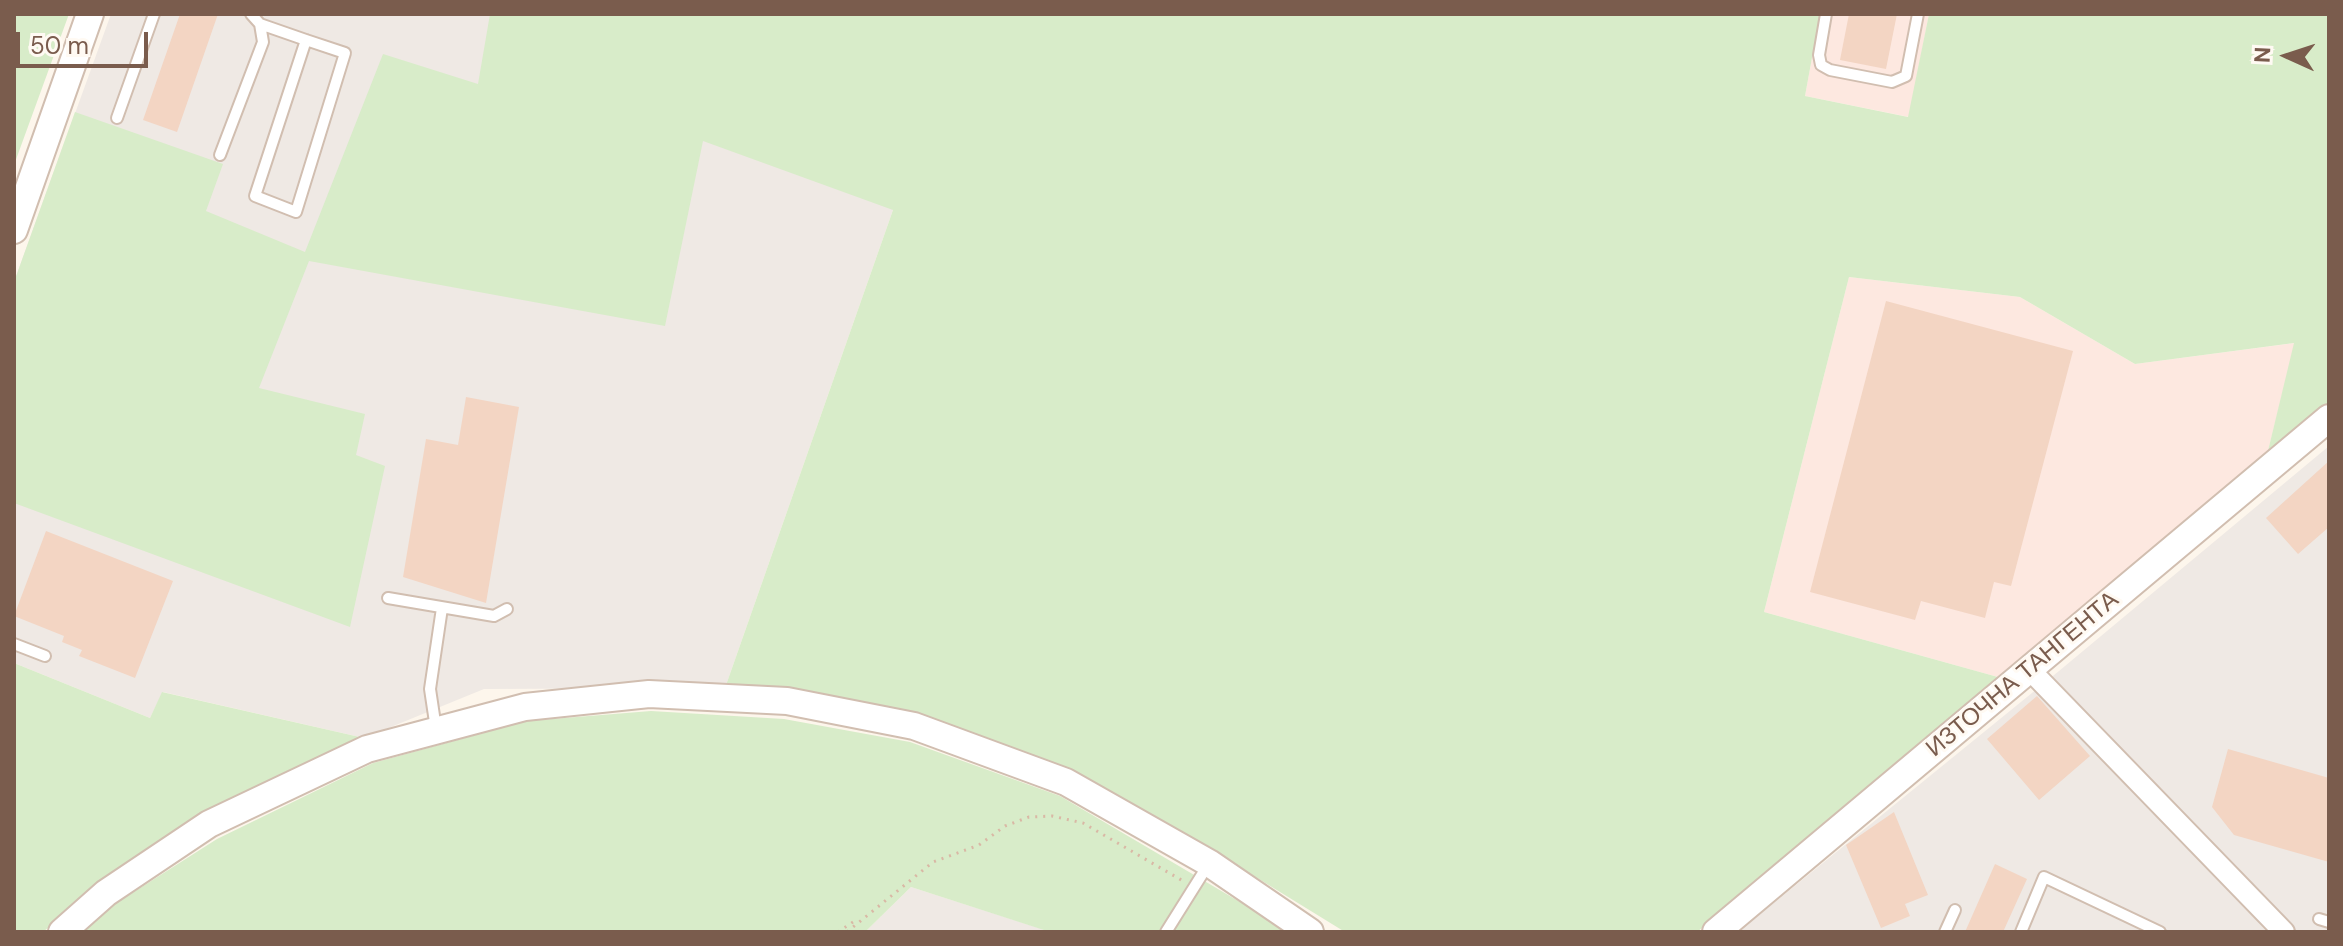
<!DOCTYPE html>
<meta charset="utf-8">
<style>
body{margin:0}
#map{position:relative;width:2343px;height:946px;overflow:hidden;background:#fdf6ec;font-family:"DM Sans",sans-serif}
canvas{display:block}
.frame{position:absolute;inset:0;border:16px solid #7a5c4d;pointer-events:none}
.north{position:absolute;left:2247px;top:16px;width:80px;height:80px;-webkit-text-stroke:6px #fffaf3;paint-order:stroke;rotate:273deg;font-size:22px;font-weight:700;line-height:32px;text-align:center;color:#7a5c4d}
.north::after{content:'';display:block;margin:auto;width:28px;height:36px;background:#7a5c4d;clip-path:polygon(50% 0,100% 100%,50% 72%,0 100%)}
.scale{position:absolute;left:16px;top:32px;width:132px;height:36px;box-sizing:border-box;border:4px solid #7a5c4d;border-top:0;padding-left:10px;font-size:24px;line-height:28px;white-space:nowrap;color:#7a5c4d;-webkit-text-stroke:6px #fffaf3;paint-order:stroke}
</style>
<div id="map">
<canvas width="2343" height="946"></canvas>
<div class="frame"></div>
<div class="north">N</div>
<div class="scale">50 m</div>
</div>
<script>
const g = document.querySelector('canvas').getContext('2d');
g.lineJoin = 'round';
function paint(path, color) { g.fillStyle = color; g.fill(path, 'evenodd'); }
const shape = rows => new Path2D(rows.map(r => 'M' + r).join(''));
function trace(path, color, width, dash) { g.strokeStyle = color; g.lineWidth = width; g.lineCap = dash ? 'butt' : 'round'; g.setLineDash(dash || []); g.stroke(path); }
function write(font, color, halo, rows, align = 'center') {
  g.font = font + ' "DM Sans",sans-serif'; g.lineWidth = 6; g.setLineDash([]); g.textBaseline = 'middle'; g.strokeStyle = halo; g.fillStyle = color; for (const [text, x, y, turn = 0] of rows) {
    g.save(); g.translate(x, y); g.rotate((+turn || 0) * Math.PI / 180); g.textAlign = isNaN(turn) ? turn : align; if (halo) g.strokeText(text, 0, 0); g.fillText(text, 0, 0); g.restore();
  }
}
paint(shape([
 [1820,14,1929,14,1909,117,1805,96],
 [1849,277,2020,297,2135,364,2295,343,2267,455,2005,679,1764,612]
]), '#fde8e0');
paint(shape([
 [111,14,786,14,893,210,725,688,484,689,364,738,163,692,150,718,14,663,14,282],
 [2329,446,2329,932,1738,932,2059,671],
 [911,887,1039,928,1050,932,865,932]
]), '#efe9e4');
paint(shape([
 [14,14,69,14,14,165],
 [490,14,1820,14,1805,96,1908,117,1929,14,2329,14,2329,405,2267,455,2294,343,2135,364,2020,297,1849,277,1764,612,2005,679,1697,932,1345,932,1215,852,1071,772,725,688,893,210,703,141,665,326,309,261,259,388,365,414,356,455,385,466,350,627,14,503,14,282,75,112,223,164,206,211,305,252,383,54,478,84],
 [14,663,150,718,162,692,364,738,100,884,43,932,14,932],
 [651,711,784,719,910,742,1060,796,1291,932,1050,932,911,887,865,932,83,932,115,904,217,839,373,763,527,721]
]), '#d8ecc9');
paint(shape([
 [180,14,218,14,177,132,143,120],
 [1849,14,1897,14,1886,69,1840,60],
 [1886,301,2073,351,2011,586,1994,582,1985,618,1921,601,1915,620,1810,592],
 [466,397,519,407,486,603,403,577,426,439,458,445],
 [2329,461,2329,527,2298,554,2266,518],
 [46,531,173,581,135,678,79,656,82,650,62,642,64,636,14,616],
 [2037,696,2090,756,2039,800,1987,739],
 [2228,749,2329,778,2329,862,2234,835,2212,807],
 [1894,812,1928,895,1905,904,1910,916,1881,928,1846,845],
 [1995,864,2027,879,2003,932,1965,932]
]), '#f3d5c3');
const service = shape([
 [1826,14,1819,55,1821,65,1830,70,1892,82,1906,76,1918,14],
 [260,24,306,40,345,53,296,212,255,196,306,40],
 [117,118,154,14],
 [220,155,263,42,260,24,251,14],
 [388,598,494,616,507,609],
 [14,644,45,656],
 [436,729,430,689,442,608],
 [2319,919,2329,922],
 [1166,932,1208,865],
 [1945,932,1955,910],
 [2021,932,2044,877,2160,932]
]);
const minor = shape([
 [2030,670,2284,932]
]);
const tertiary = shape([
 [14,230,90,14],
 [62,932,106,893,209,824,367,749,525,707,649,694,787,701,914,726,1066,782,1209,863,1310,932],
 [1716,932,2329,418]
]);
trace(service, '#d1beb0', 14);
trace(minor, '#d1beb0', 24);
trace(tertiary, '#d1beb0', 30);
trace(shape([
 [838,932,853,922],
 [847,932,933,862,979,845,1005,826,1029,817,1052,816,1083,823,1183,881]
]), '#d9b8a5', 3, [2, 6]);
trace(service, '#fff', 10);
trace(minor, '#fff', 20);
trace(tertiary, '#fff', 26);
write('24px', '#7a5c4d', '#fffaf3', [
 ["ИЗТОЧНА ТАНГЕНТА",2023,675,-40]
]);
</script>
